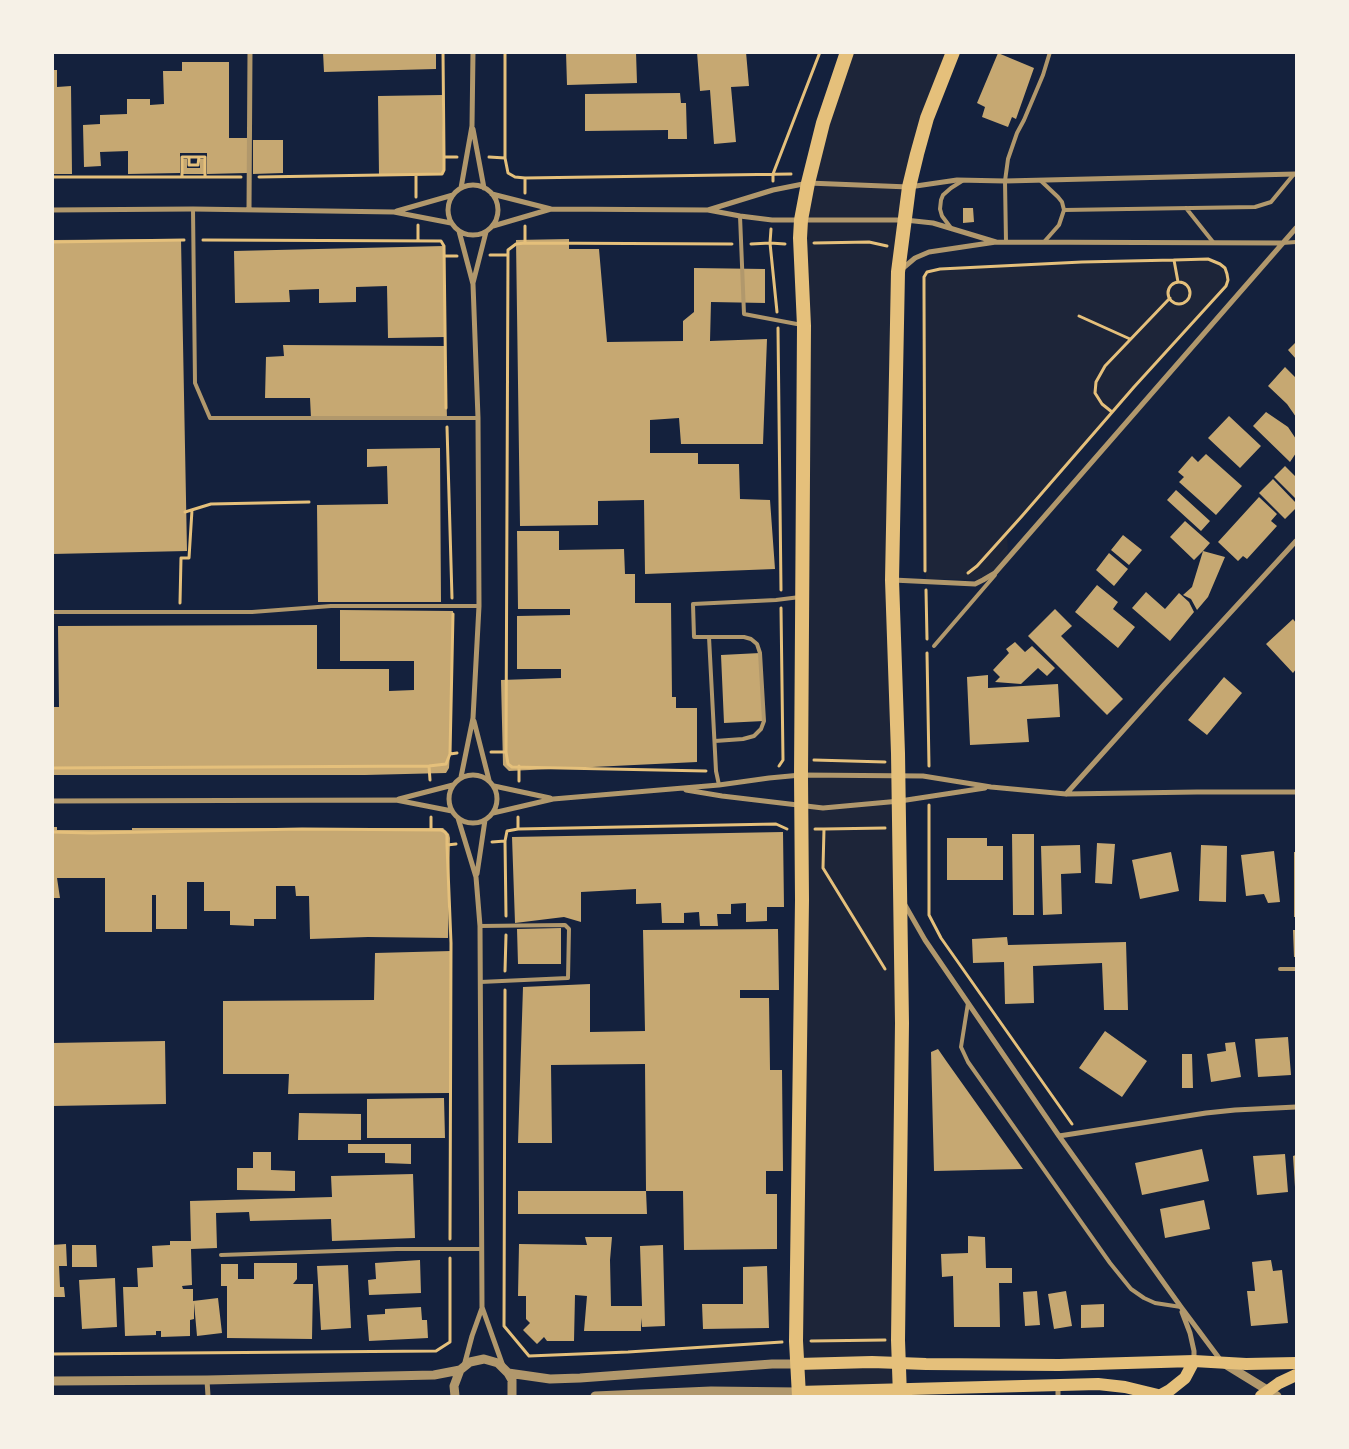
<!DOCTYPE html>
<style>
body{margin:0}
#map{position:relative;width:1349px;height:1449px;overflow:hidden;background:#14213d;font-family:Raleway,sans-serif}
canvas{display:block}
.frame{position:absolute;inset:0;border:54px solid #f6f1e7;pointer-events:none}
</style>
<div id="map">
<canvas width="1349" height="1449"></canvas>
<div class="frame"></div>
</div>
<script>
const g = document.querySelector('canvas').getContext('2d');
g.lineJoin = 'round';
function paint(path, color) { g.fillStyle = color; g.fill(path, 'evenodd'); }
const shape = rows => new Path2D(rows.map(r => 'M' + r).join(''));
function trace(path, color, width, dash) { g.strokeStyle = color; g.lineWidth = width; g.lineCap = dash ? 'butt' : 'round'; g.setLineDash(dash || []); g.stroke(path); }
paint(shape([
 [847,53,953,53,927,118,898,272,900,1396,799,1396,800,231],
 [1208,259,1220,264,1227,274,1226,286,1134,387,1007,535,1008,549,1006,561,983,580,926,579,924,277,927,272,933,270,1082,262]
]), '#1d2539');
paint(shape([
 [323,52,436,52,436,69,324,72],
 [566,52,636,52,637,83,567,85],
 [697,52,746,52,749,86,731,87,736,142,714,144,710,90,700,91],
 [998,53,1034,68,1016,119,1012,117,1008,127,982,117,985,107,977,103],
 [182,62,229,62,229,138,247,138,247,173,207,174,207,153,180,153,180,173,128,174,128,151,100,152,101,166,84,167,83,125,100,124,100,115,127,114,127,99,150,99,150,105,164,104,163,71,182,71],
 [52,70,57,70,57,87,71,86,72,174,52,174],
 [680,93,681,103,686,103,687,139,668,139,668,130,585,131,585,94],
 [442,95,444,170,442,174,379,175,378,96],
 [253,140,283,140,283,173,253,174],
 [183,159,187,159,187,168,200,168,200,159,204,159,204,174,183,174],
 [963,208,973,208,974,222,963,223],
 [181,239,187,551,52,554,54,240],
 [569,239,569,249,599,249,607,342,683,341,683,321,694,312,694,268,765,269,765,303,711,302,710,341,767,339,763,444,681,444,679,418,650,420,650,453,698,453,698,464,739,464,740,499,770,500,775,569,645,574,644,500,598,501,598,525,520,526,516,240],
 [444,246,446,337,388,338,387,286,356,287,356,302,319,303,319,289,289,290,290,302,235,303,234,251],
 [1296,342,1296,359,1288,350],
 [283,345,445,346,447,418,311,418,310,398,265,398,266,357,284,356],
 [1285,367,1296,378,1296,417,1287,404,1268,386],
 [1266,412,1288,427,1296,439,1296,453,1290,462,1253,426],
 [1229,416,1261,446,1240,468,1208,438],
 [440,448,441,602,318,602,317,505,388,504,387,466,367,467,367,449],
 [1206,454,1242,486,1216,515,1179,482,1184,477,1178,472,1192,456,1198,462],
 [1285,466,1296,477,1296,499,1274,477],
 [1273,479,1296,503,1296,508,1285,519,1259,493],
 [1176,490,1210,521,1201,531,1167,500],
 [1259,497,1277,514,1271,521,1277,526,1247,559,1243,556,1238,561,1218,542],
 [1185,521,1210,543,1203,551,1225,557,1208,597,1197,610,1191,599,1183,595,1192,587,1203,551,1194,560,1170,537],
 [517,531,559,531,559,550,624,549,625,574,635,574,635,603,671,603,672,697,676,697,676,708,697,708,697,762,509,771,503,765,501,680,561,678,561,669,517,669,517,616,570,615,570,609,518,609],
 [1123,535,1142,550,1129,565,1111,550],
 [1109,553,1128,569,1114,586,1096,570],
 [1097,585,1118,602,1113,609,1135,627,1118,648,1075,612],
 [1146,592,1165,609,1179,593,1189,602,1194,612,1170,641,1132,608],
 [1055,609,1072,626,1061,636,1123,699,1107,715,1028,636],
 [340,610,453,611,450,754,449,768,446,773,365,775,52,775,52,707,59,707,58,626,317,625,317,669,389,669,389,691,414,690,414,661,340,661],
 [1293,619,1296,623,1296,669,1293,673,1266,644],
 [1015,642,1025,652,1032,646,1055,668,1047,676,1038,668,1021,684,995,682,1000,677,993,670,1009,653,1006,649],
 [760,653,764,721,724,723,721,655],
 [988,675,988,688,1058,684,1060,717,1027,719,1029,742,970,745,967,677],
 [1224,677,1242,693,1207,735,1188,720],
 [52,827,57,827,57,830,132,830,132,828,443,828,449,834,450,838,448,938,368,937,310,939,309,896,296,896,295,886,276,886,276,919,254,919,254,926,230,925,230,911,204,911,204,882,187,882,187,929,156,929,156,895,152,895,152,932,105,932,105,878,57,878,60,898,52,898],
 [783,832,784,907,767,907,767,921,746,922,746,903,731,904,731,914,717,914,718,926,700,926,699,912,684,913,684,923,662,923,661,903,636,904,636,889,581,892,581,922,564,917,515,923,512,837],
 [1012,834,1034,834,1034,915,1013,915],
 [947,838,987,838,987,846,1003,846,1003,880,947,880],
 [1097,843,1115,844,1112,884,1095,883],
 [1080,845,1081,873,1061,874,1062,914,1043,915,1041,846],
 [1201,845,1227,846,1226,902,1199,901],
 [1274,851,1280,902,1268,903,1264,894,1246,896,1241,855],
 [1171,852,1179,891,1140,899,1132,860],
 [1294,852,1296,852,1296,917,1294,917],
 [561,928,561,964,518,964,517,929],
 [778,929,779,990,740,990,740,998,769,998,770,1070,782,1070,783,1171,766,1171,766,1194,777,1194,777,1249,684,1250,683,1191,646,1191,645,1064,551,1065,552,1143,518,1143,523,987,590,984,590,1032,645,1031,643,930],
 [1293,930,1296,930,1296,957,1294,957],
 [1007,937,1008,945,1126,942,1128,1010,1104,1010,1102,963,1033,966,1034,1003,1005,1004,1004,962,973,963,972,939],
 [451,951,450,1093,288,1094,289,1074,223,1074,223,1001,374,1000,375,953],
 [1105,1031,1147,1061,1122,1097,1079,1068],
 [1288,1037,1291,1075,1258,1077,1255,1039],
 [165,1041,166,1104,52,1106,52,1043],
 [1235,1042,1241,1077,1211,1082,1207,1054,1226,1051,1225,1043],
 [938,1049,947,1062,1023,1169,934,1171,931,1052],
 [1182,1054,1192,1054,1193,1088,1182,1088],
 [444,1098,445,1138,367,1138,367,1099],
 [299,1113,361,1114,361,1140,298,1140],
 [348,1144,411,1144,411,1164,385,1163,385,1153,348,1153],
 [1202,1149,1209,1181,1142,1195,1135,1163],
 [253,1152,271,1152,271,1170,295,1171,295,1191,237,1190,237,1168,253,1168],
 [1285,1154,1288,1192,1257,1195,1253,1156],
 [1296,1155,1296,1187,1295,1187,1293,1156],
 [413,1174,415,1238,332,1241,331,1219,250,1221,249,1212,216,1213,217,1248,191,1249,192,1285,182,1286,183,1289,193,1289,193,1301,218,1298,222,1333,197,1336,194,1303,194,1319,190,1320,190,1336,161,1337,161,1331,156,1331,156,1335,125,1336,123,1287,138,1287,137,1268,153,1267,152,1246,170,1245,170,1241,191,1241,190,1201,332,1197,331,1176],
 [518,1191,646,1191,647,1214,518,1214],
 [1204,1200,1210,1229,1165,1238,1160,1209],
 [968,1236,985,1237,986,1268,1012,1268,1012,1283,999,1283,1000,1327,954,1327,953,1276,942,1277,941,1254,968,1253],
 [585,1237,612,1237,610,1260,611,1306,642,1306,640,1246,663,1245,665,1326,642,1327,641,1318,641,1331,584,1331,587,1296,575,1295,574,1341,547,1341,544,1337,537,1344,523,1330,530,1323,526,1319,526,1296,518,1296,519,1244,587,1245],
 [66,1244,67,1266,59,1266,60,1287,64,1287,65,1297,52,1297,52,1245],
 [72,1245,96,1245,97,1267,72,1267],
 [420,1260,421,1293,369,1295,368,1280,376,1279,375,1263],
 [1271,1260,1273,1271,1282,1270,1288,1323,1251,1326,1247,1291,1255,1291,1252,1262],
 [254,1263,297,1263,297,1279,293,1284,313,1284,312,1339,227,1338,227,1286,221,1286,221,1264,238,1264,238,1279,254,1279],
 [348,1265,351,1328,321,1330,317,1266],
 [767,1266,769,1328,703,1329,702,1304,743,1304,743,1267],
 [115,1278,117,1327,82,1329,79,1280],
 [1037,1291,1040,1325,1025,1326,1023,1292],
 [1066,1291,1072,1326,1054,1329,1048,1294],
 [1104,1304,1104,1327,1081,1328,1081,1305],
 [421,1307,422,1320,427,1320,428,1338,369,1341,367,1315,385,1314,385,1309]
]), '#c6a872');
trace(shape([
 [443,52,444,157],
 [505,52,505,158],
 [189,157,189,165,198,165,199,157],
 [489,157,505,158,508,173,515,177,525,178,791,174],
 [416,175,416,197],
 [52,177,241,177],
 [182,177,182,157,205,157,205,177],
 [259,177,442,174,444,170,444,157,457,157],
 [525,178,525,193],
 [773,181,773,174,820,52],
 [418,225,418,241],
 [771,229,770,243,785,244],
 [203,240,441,241,444,246,446,408],
 [52,242,184,240],
 [525,243,525,226],
 [814,243,869,242,887,246],
 [751,244,770,243,777,312],
 [490,255,507,255],
 [444,256,457,256],
 [1174,260,1178,282],
 '1168 293a11 11 0 1 1 22 0a11 11 0 1 1-22 0Z',
 [1079,316,1130,339],
 [778,328,781,590],
 [1112,412,1102,404,1095,393,1096,382,1105,366,1170,298],
 [447,427,452,598],
 [185,512,211,504,309,502],
 [925,571,924,290,924,277,927,272,940,269,1082,262,1174,260,1208,259,1220,264,1225,268,1227,274,1228,280,1226,286,1134,387,1022,516,977,566,968,573],
 [926,590,927,639],
 [180,603,181,558,189,558,192,510],
 [927,653,929,766],
 [491,752,506,752,508,764,512,767,706,771],
 [506,752,508,250,516,244,525,243,732,244],
 [450,754,453,614],
 [814,760,885,762],
 [429,766,430,780],
 [779,766,783,760,781,608],
 [52,768,429,766,446,764,450,754,457,753],
 [519,781,519,766],
 [929,805,929,915,941,938,1072,1124],
 [431,817,431,830],
 [518,829,518,817],
 [815,829,824,829,823,868,885,969],
 [824,829,885,828],
 [52,832,91,833,302,829,441,830,445,832,447,835,447,845,456,844],
 [505,841,506,916],
 [492,842,505,841,507,831,518,829,776,824,787,829],
 [447,845,451,943,450,1239],
 [505,971,506,935],
 [505,990,504,1326,529,1356,628,1352,782,1342],
 [811,1341,885,1340],
 [52,1354,436,1351,450,1342,450,1258]
]), '#e5c07b', 3);
trace(shape([
 [1040,180,1058,197,1062,202,1064,210,1059,225,1044,242],
 [1186,208,1213,242],
 [193,209,195,383,210,418,478,418],
 [1064,210,1255,207,1271,202,1294,174],
 [740,216,744,314,802,325],
 [951,228,942,216,940,209,941,200,943,195,951,188,962,181],
 [1006,242,1005,181,1008,159,1017,133,1024,120,1043,75,1050,52],
 [1282,243,1296,242],
 [52,612,252,612,331,606,479,606],
 [709,637,744,637,751,639,757,644,760,653,764,721,761,729,754,736,743,739,715,741],
 [934,646,995,575],
 [719,785,716,771,709,637,694,637,693,604,776,600,800,597],
 [480,926,565,925,569,929,568,978,480,982],
 [1280,969,1296,969],
 [968,1003,961,1047,968,1062,1110,1263,1131,1289,1144,1298,1155,1303,1181,1307],
 [221,1255,397,1249,482,1249]
]), '#b1986c', 4);
trace(shape([
 [473,129,484,188],
 '448 210a25 25 0 1 1 50 0a25 25 0 1 1-50 0Z',
 [461,188,472,126,473,52],
 [492,194,551,209,708,210,740,216,772,220,905,220,933,223,996,242],
 [52,210,193,209,394,212,451,223],
 [249,210,250,52],
 [708,210,773,190,808,183,909,187,957,180,1005,181,1296,174],
 [397,211,453,195],
 [493,226,551,209],
 [459,231,473,284,478,418,479,606,473,718,461,777],
 [902,269,915,258,929,252,996,242,1282,243],
 [473,283,486,232],
 [893,580,975,584,983,580,995,573,1296,228],
 [474,721,489,780],
 '449 799a24 24 0 1 1 48 0a24 24 0 1 1-48 0Z',
 [494,786,550,798],
 [686,790,722,796,823,808,900,801,985,788],
 [1066,794,1163,686,1296,541],
 [399,799,453,785],
 [52,801,396,800,452,811],
 [493,813,553,799,719,785,769,778,801,775,923,776,991,787,1066,794,1197,792,1296,792],
 [458,818,476,877,480,926,482,1307,503,1366],
 [477,874,485,820],
 [905,905,925,940,1059,1136,1181,1307,1222,1362],
 [1059,1136,1206,1113,1235,1110,1296,1107],
 [1182,1312,1190,1333,1194,1351,1194,1361],
 [464,1366,472,1336,482,1308],
 [207,1380,208,1396],
 [1058,1386,1058,1396]
]), '#b1986c', 5);
trace(shape([
 [1225,1364,1277,1396],
 [508,1373,550,1379,580,1378,772,1364,798,1364],
 [52,1381,207,1380,434,1375,460,1370],
 [455,1396,454,1386,460,1370,470,1362,484,1359,498,1363,508,1373,512,1380,512,1396],
 [595,1396,711,1391,798,1392]
]), '#b1986c', 9);
trace(shape([
 [798,1364,872,1362,926,1364,1059,1365,1194,1361,1246,1364,1296,1363],
 [798,1392,1098,1384,1125,1387,1162,1396],
 [1159,1396,1170,1390,1185,1378,1194,1361],
 [1261,1396,1279,1383,1296,1375]
]), '#e5c07b', 12);
trace(shape([
 [799,1396,796,1341,802,900,801,775,804,326,800,238,801,220,808,183,823,123,847,52],
 [900,1396,898,1340,902,1023,898,753,892,580,898,272,909,187,917,154,927,118,953,52]
]), '#e5c07b', 14);
</script>
